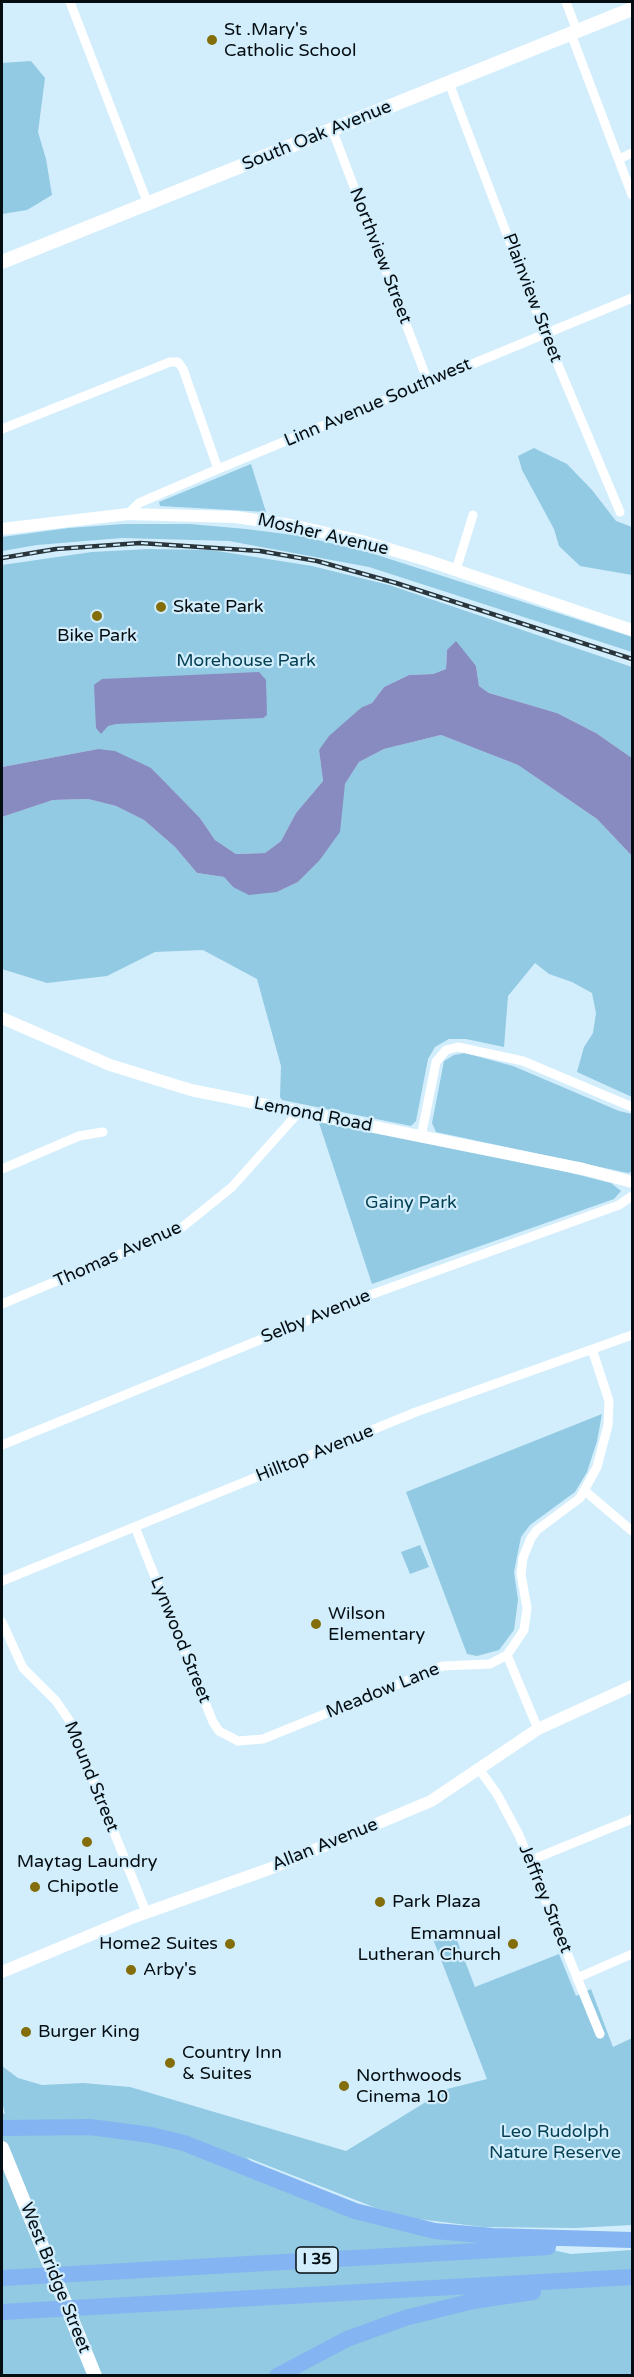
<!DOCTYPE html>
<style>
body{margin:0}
#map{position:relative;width:634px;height:2377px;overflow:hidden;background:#d2eefc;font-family:"Varela Round",sans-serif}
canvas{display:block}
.frame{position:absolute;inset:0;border:3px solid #040d11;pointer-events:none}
</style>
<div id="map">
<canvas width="634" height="2377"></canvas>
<div class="frame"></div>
</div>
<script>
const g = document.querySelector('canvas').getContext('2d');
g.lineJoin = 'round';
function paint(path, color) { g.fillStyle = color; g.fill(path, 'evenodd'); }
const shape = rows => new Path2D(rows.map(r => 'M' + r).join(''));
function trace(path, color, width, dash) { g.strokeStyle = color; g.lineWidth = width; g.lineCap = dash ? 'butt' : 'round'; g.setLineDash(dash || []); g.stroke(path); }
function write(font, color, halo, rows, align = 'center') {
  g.font = font + ' "Varela Round",sans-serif'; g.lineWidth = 4.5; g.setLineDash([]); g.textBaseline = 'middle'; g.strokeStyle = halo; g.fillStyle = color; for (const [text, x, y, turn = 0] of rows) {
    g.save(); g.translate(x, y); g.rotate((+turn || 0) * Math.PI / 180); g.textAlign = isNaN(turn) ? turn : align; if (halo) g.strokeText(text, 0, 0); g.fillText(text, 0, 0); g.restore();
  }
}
paint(shape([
 [31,61,45,78,38,132,46,159,52,195,27,210,2,214,2,63],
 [534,448,567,464,592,490,616,521,632,527,632,575,580,566,559,546,554,529,522,470,518,456],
 [251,464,266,512,160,506,159,502],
 [124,524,190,524,246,529,301,536,371,553,632,637,632,652,369,567,229,541,122,538,37,545,2,551,2,537,69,528],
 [149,549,211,550,312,566,389,585,632,667,632,758,596,733,557,713,489,693,479,686,476,666,447,650,446,669,433,674,409,675,384,687,372,703,362,707,319,750,323,781,296,813,281,841,265,853,236,854,215,840,200,818,151,769,98,749,2,767,2,565,92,552],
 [441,735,518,765,597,819,632,856,632,1097,577,1072,584,1047,593,1033,596,1013,592,993,572,982,549,974,535,963,508,996,504,1047,466,1039,449,1039,435,1047,428,1059,416,1121,411,1126,282,1100,280,1097,281,1066,257,979,203,950,155,952,107,976,47,983,2,969,2,817,53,800,88,799,116,806,144,820,175,847,197,873,224,877,233,887,277,892,298,882,319,861,342,800,345,784,359,762,384,749],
 [465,1053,513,1066,619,1111,632,1114,632,1172,628,1173,436,1132,432,1123,444,1061,454,1055],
 [318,1120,547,1167,611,1183,621,1191,614,1199,372,1284],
 [602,1414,597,1441,587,1472,575,1492,530,1525,521,1537,514,1572,518,1600,514,1630,499,1650,477,1656,467,1654,406,1492],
 [420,1545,429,1567,410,1574,401,1552],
 [453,1930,475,1987,559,1954,576,1996,591,1989,613,2047,632,2038,632,2225,575,2228,483,2227,418,2219,376,2208,246,2157,270,2177,325,2200,571,2254,632,2250,632,2375,2,2375,2,2112,5,2114,2,2102,2,2066,18,2078,42,2085,83,2083,130,2087,346,2151,447,2089,487,2079,433,1939]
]), '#92c9e3');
paint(shape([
 [456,641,476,666,479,686,489,693,557,713,596,733,632,758,632,856,597,819,518,765,441,735,384,749,359,762,345,784,340,832,319,861,298,882,277,892,249,895,233,887,224,877,197,873,175,847,144,820,116,806,88,799,53,800,2,817,2,767,98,749,115,751,151,768,200,818,215,840,236,854,265,853,281,841,296,813,323,781,319,750,329,736,362,707,372,703,384,687,409,675,433,674,446,669,447,650],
 [259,672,266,680,267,715,263,718,116,724,108,726,101,734,96,728,94,685,102,679]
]), '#888bbf');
trace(shape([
 [70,2,148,204],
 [566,2,577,31],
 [571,34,632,195],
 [449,83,545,334,620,512],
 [332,129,428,382],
 [619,159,632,153],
 [2,429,170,362,178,362,183,369,218,469],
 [128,514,139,503,218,469,632,298],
 [456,570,473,515],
 [421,1137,436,1062,446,1050,458,1047,523,1061,632,1107],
 [2,1169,79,1136,103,1132],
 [2,1304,180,1229,232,1187,299,1112],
 [2,1445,370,1295,619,1205,632,1196],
 [585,1491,632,1531],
 [135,1527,213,1722,219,1731,238,1741,263,1739,443,1666,490,1664,507,1655,524,1630,527,1608,521,1574,523,1558,531,1538,537,1530,580,1498,597,1467,608,1425,609,1401,592,1349],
 [2,1581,416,1412,632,1335],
 [2,1622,23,1668,56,1701,69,1720,146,1912],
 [507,1655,538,1729],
 [479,1769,497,1794,519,1835,600,2034],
 [529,1861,632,1819],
 [577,1978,632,1954]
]), '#fff', 9);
trace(shape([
 [2,529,128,514,235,517,291,525,362,541,426,560,632,630],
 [2,1018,110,1065,191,1090,583,1169,632,1182],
 [2,1972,134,1917,269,1869,431,1801,538,1729,632,1686]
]), '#fff', 12);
trace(shape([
 [2,262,632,9],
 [2,2148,95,2376]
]), '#fff', 14);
trace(shape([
 [2,2128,90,2127,151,2135,184,2143,355,2211,435,2231,493,2236,632,2240],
 [2,2278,548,2247],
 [2,2312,632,2277],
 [277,2376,347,2339,405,2318,473,2301,533,2292]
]), '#84b4f1', 16);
const rail = shape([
 [2,558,56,549,140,543,260,551,317,561,396,583,632,659]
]);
trace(rail, '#29353b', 4.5);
trace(rail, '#d2eefc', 2, [7]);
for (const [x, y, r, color] of [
 [212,40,6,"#846d0b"],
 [161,607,6,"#846d0b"],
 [97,616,6,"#846d0b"],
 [316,1624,6,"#846d0b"],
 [87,1842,6,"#846d0b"],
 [35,1887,6,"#846d0b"],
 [380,1902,6,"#846d0b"],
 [230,1944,6,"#846d0b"],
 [513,1944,6,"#846d0b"],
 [131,1970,6,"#846d0b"],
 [26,2032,6,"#846d0b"],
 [170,2063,6,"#846d0b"],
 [344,2086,6,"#846d0b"]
]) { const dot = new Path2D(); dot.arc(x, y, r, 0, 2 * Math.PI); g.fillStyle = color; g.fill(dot); trace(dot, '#d2eefc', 2); }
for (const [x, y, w] of [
 [317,2260,42]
]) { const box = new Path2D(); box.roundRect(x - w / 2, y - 13, w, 26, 4.5); g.fillStyle = '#d2eefc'; g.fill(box); trace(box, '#040d11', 1.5); }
write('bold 16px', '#040d11', null, [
 ["I 35",317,2260]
]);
write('18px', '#040d11', '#d2eefc', [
 ["St .Mary's",224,30],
 ["Catholic School",224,51],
 ["Skate Park",173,607],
 ["Bike Park",97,636,"center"],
 ["Wilson",328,1614],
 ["Elementary",328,1635],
 ["Maytag Laundry",87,1862,"center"],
 ["Chipotle",47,1887],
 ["Park Plaza",392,1902],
 ["Emamnual",501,1934,"right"],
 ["Lutheran Church",501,1955,"right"],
 ["Home2 Suites",218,1944,"right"],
 ["Arby's",143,1970],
 ["Burger King",38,2032],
 ["Country Inn",182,2053],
 ["& Suites",182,2074],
 ["Northwoods",356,2076],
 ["Cinema 10",356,2097]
], 'left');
write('18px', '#040d11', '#d2eefc', [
 ["South Oak Avenue",317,136,-22],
 ["Northview Street",380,256,69],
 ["Plainview Street",532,298,69],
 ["Linn Avenue Southwest",378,403,-23],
 ["Mosher Avenue",323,535,13],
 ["Lemond Road",313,1115,11],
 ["Thomas Avenue",118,1255,-24],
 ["Selby Avenue",316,1317,-22],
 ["Hilltop Avenue",315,1454,-22],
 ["Lynwood Street",180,1640,68],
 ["Meadow Lane",383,1691,-22],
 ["Mound Street",91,1777,68],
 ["Allan Avenue",325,1845,-22],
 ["Jeffrey Street",545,1899,68],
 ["West Bridge Street",55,2278,68]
]);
write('18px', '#033e52', '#d2eefc', [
 ["Morehouse Park",246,661],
 ["Gainy Park",411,1203],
 ["Leo Rudolph",555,2132],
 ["Nature Reserve",555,2153]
]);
</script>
